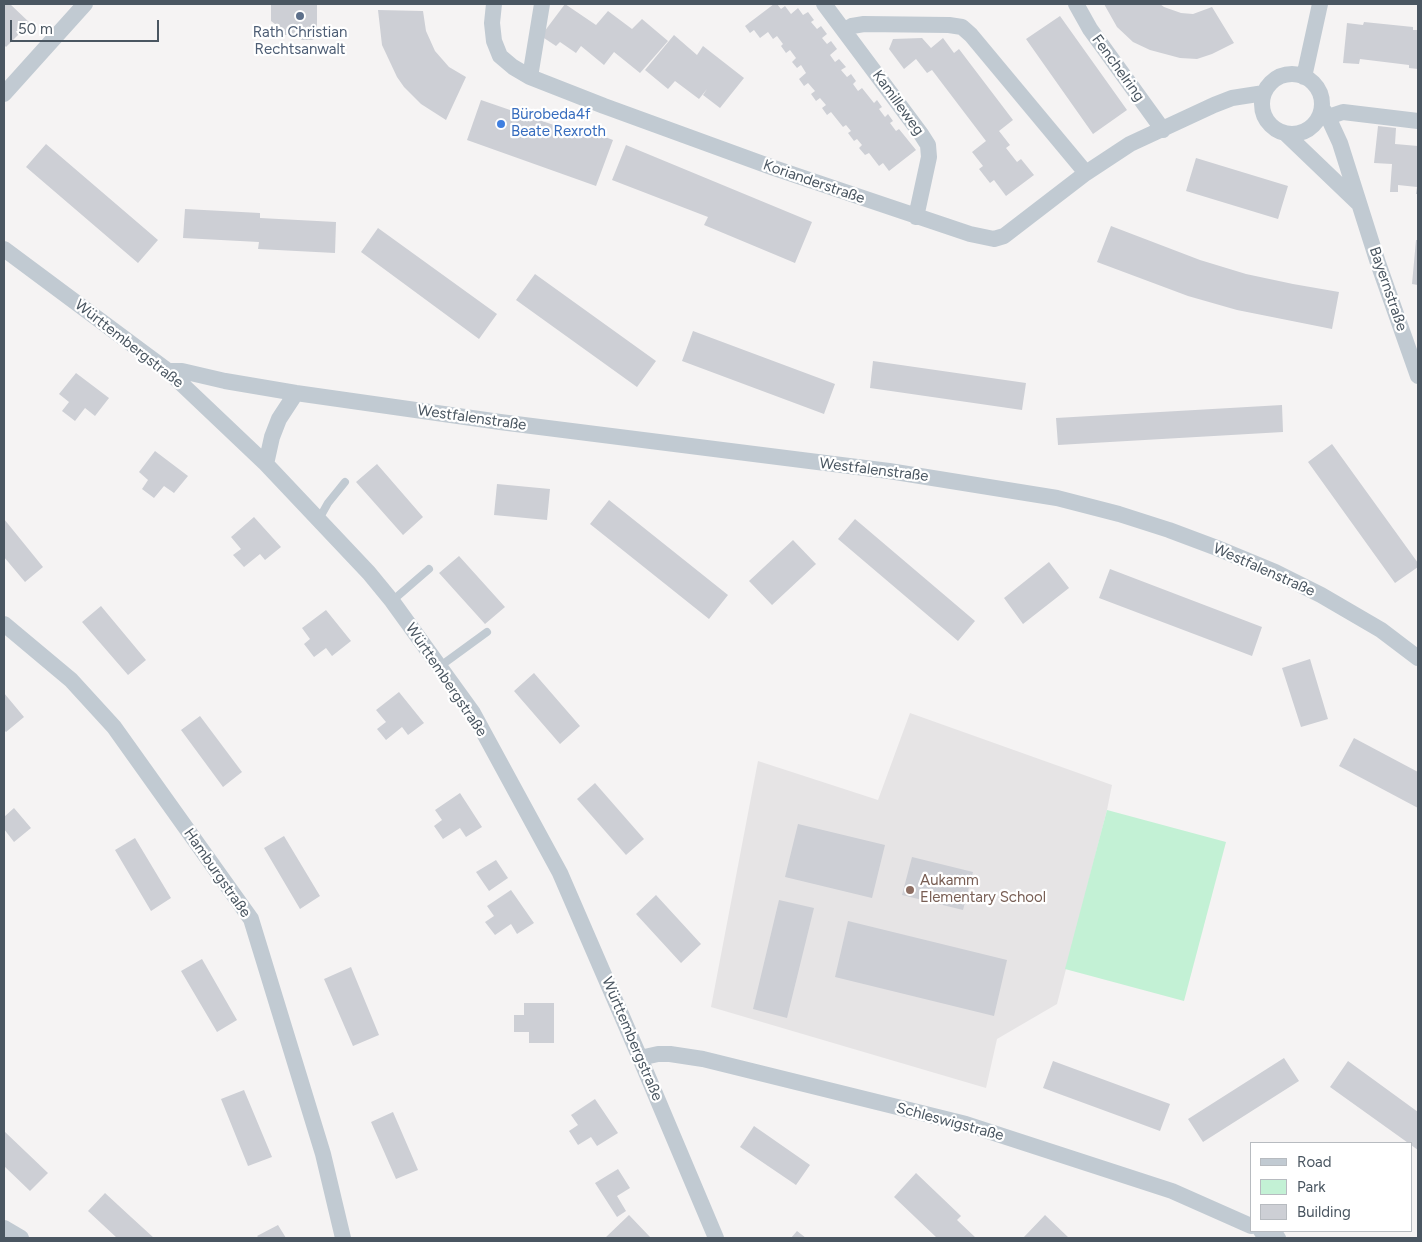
<!DOCTYPE html>
<meta charset="utf-8">
<style>
body{margin:0}
#map{position:relative;width:1422px;height:1242px;overflow:hidden;background:#f5f3f3;font-family:Figtree,sans-serif}
canvas{display:block}
.frame{position:absolute;inset:0;border:5px solid #4a5661;pointer-events:none}
.legend{position:absolute;left:1250px;top:1142px;width:162px;height:90px;box-sizing:border-box;background:#fff;border:1px solid #b7bbc0;margin:0;padding:6px 9px;list-style:none;font-size:15px;color:#4a5661}
.legend li{display:flex;align-items:center;gap:10px;height:25px}
.legend b{width:25px;border:1px solid #b7bbc0}
.scale{position:absolute;left:10px;top:20px;width:149px;height:22px;box-sizing:border-box;border:2px solid #4a5661;border-top:0;padding-left:6px;font-size:15px;line-height:18px;white-space:nowrap;color:#4a5661;-webkit-text-stroke:4px #fff;paint-order:stroke}
</style>
<div id="map">
<canvas width="1422" height="1242"></canvas>
<div class="frame"></div>
<ul class="legend">
<li><b style="height:6px;background:#c1cad2"></b>Road</li>
<li><b style="height:14px;background:#c3f1d5"></b>Park</li>
<li><b style="height:14px;background:#cdcfd5"></b>Building</li>
</ul>
<div class="scale">50 m</div>
</div>
<script>
const g = document.querySelector('canvas').getContext('2d');
g.lineJoin = 'round';
function paint(path, color) { g.fillStyle = color; g.fill(path, 'evenodd'); }
const shape = rows => new Path2D(rows.map(r => 'M' + r).join(''));
function trace(path, color, width, dash) { g.strokeStyle = color; g.lineWidth = width; g.lineCap = dash ? 'butt' : 'round'; g.setLineDash(dash || []); g.stroke(path); }
function write(font, color, halo, rows, align = 'center') {
  g.font = font + ' Figtree,sans-serif'; g.lineWidth = 4.5; g.setLineDash([]); g.textBaseline = 'middle'; g.strokeStyle = halo; g.fillStyle = color; for (const [text, x, y, turn = 0] of rows) {
    g.save(); g.translate(x, y); g.rotate((+turn || 0) * Math.PI / 180); g.textAlign = isNaN(turn) ? turn : align; if (halo) g.strokeText(text, 0, 0); g.fillText(text, 0, 0); g.restore();
  }
}
paint(shape([
 [910,713,1112,785,1107,810,1057,1004,997,1039,986,1088,711,1007,758,761,878,800]
]), '#e6e4e5');
paint(shape([
 [1107,810,1226,842,1184,1001,1065,969]
]), '#c3f1d5');
paint(shape([
 [4,4,10,4,30,23,6,47,4,45],
 [271,4,317,4,317,36,313,40,302,40,297,35,285,35,278,28,278,24,275,24,271,21],
 [565,4,596,25,608,11,632,29,642,19,668,41,640,73,614,52,604,65,581,46,576,53,560,42,556,46,541,36],
 [774,4,777,4,781,9,785,6,791,14,798,8,803,15,808,12,814,20,811,22,817,29,821,26,827,34,822,38,827,44,831,41,837,49,830,55,835,62,839,59,846,67,841,70,847,77,851,74,856,81,853,84,858,91,862,88,874,103,877,100,882,107,879,109,885,117,888,114,893,121,890,123,896,131,899,129,916,150,889,171,883,163,879,166,869,153,865,155,859,148,862,145,857,139,854,141,848,133,851,131,846,125,843,127,831,112,827,115,822,108,826,105,820,98,816,101,811,94,815,91,808,83,804,86,799,79,806,73,801,65,797,68,792,62,796,58,790,50,786,53,781,46,783,44,777,36,773,39,768,32,760,38,754,30,750,33,745,26],
 [1104,4,1160,4,1164,7,1181,13,1193,14,1212,7,1234,43,1212,54,1197,59,1180,58,1150,50,1133,42,1117,27],
 [378,10,423,11,426,31,435,51,449,67,466,77,446,120,421,104,404,87,397,77,382,45],
 [1060,16,1127,110,1093,134,1026,39],
 [1364,22,1413,27,1413,30,1418,30,1418,69,1409,68,1409,65,1360,59,1359,64,1343,63,1347,23,1363,25],
 [674,35,697,55,703,46,744,78,720,108,703,95,707,89,699,99,675,81,668,89,645,70],
 [922,38,931,48,943,38,954,53,959,49,1013,120,999,131,1010,145,1006,148,1017,162,1021,159,1034,175,1006,196,994,180,990,183,979,169,983,166,972,152,986,141,932,70,927,73,916,59,904,69,889,49,893,39],
 [481,100,577,133,579,127,613,140,596,186,467,140],
 [1378,126,1396,128,1395,144,1418,146,1418,194,1416,194,1417,187,1398,185,1398,192,1390,192,1392,164,1374,163],
 [46,144,158,240,138,263,26,167],
 [626,145,812,222,795,263,704,225,708,217,612,180],
 [1196,158,1288,186,1278,219,1186,191],
 [185,209,260,213,260,218,336,222,335,253,258,249,259,242,183,238],
 [1111,226,1200,260,1246,274,1293,284,1339,292,1332,329,1237,310,1188,296,1097,262],
 [378,228,497,314,479,339,361,252],
 [1416,240,1418,240,1418,285,1412,284],
 [535,274,656,361,637,387,516,300],
 [693,331,835,384,824,414,682,361],
 [873,361,1026,383,1022,410,870,388],
 [76,373,109,398,95,416,85,408,75,421,62,411,69,402,59,394],
 [1282,405,1283,432,1058,445,1056,418],
 [1332,444,1418,563,1418,567,1395,583,1308,462],
 [155,451,188,476,174,493,164,486,154,498,142,489,148,480,139,472],
 [377,464,423,517,403,535,356,482],
 [497,484,550,489,547,520,494,515],
 [609,500,728,595,709,619,590,524],
 [254,517,281,547,265,560,260,554,244,567,233,555,241,549,231,537],
 [4,519,43,567,25,582,4,557],
 [855,519,975,621,958,641,838,539],
 [793,540,816,564,772,605,749,581],
 [459,556,505,607,485,624,439,573],
 [1049,562,1069,588,1023,624,1004,598],
 [1110,569,1262,627,1252,656,1099,598],
 [101,606,146,660,128,675,82,622],
 [326,610,351,641,332,656,326,648,314,657,304,644,310,639,302,628],
 [1310,659,1328,719,1301,727,1282,668],
 [534,673,580,726,560,744,514,691],
 [399,692,424,723,408,735,402,727,386,740,377,729,386,722,376,710],
 [4,693,24,717,6,732,4,730],
 [200,716,242,772,223,787,181,730],
 [1354,738,1418,772,1418,808,1339,766],
 [595,783,644,839,626,855,577,799],
 [460,793,482,827,466,837,460,828,443,839,434,826,442,820,435,810],
 [14,808,31,828,14,842,4,829,4,817],
 [798,824,885,845,872,898,785,877],
 [284,836,320,896,300,909,264,848],
 [135,838,171,898,151,911,115,850],
 [912,857,973,872,963,910,902,895],
 [496,860,508,878,489,891,476,872],
 [511,890,534,923,517,934,511,924,495,935,485,922,494,916,487,906],
 [656,895,701,944,681,963,636,914],
 [779,900,814,908,787,1018,753,1009],
 [848,921,1007,960,994,1016,835,977],
 [202,959,237,1020,217,1032,181,971],
 [351,967,379,1035,353,1046,324,979],
 [524,1003,554,1003,554,1043,529,1043,529,1032,514,1032,514,1015,524,1015],
 [1284,1058,1299,1081,1203,1142,1188,1119],
 [1053,1061,1170,1104,1160,1131,1043,1088],
 [1348,1061,1418,1112,1418,1150,1330,1087],
 [244,1090,272,1157,248,1166,221,1099],
 [595,1099,618,1133,597,1146,591,1137,578,1145,569,1131,578,1125,571,1115],
 [393,1112,418,1170,396,1179,371,1122],
 [754,1126,810,1165,796,1185,740,1147],
 [4,1131,48,1173,30,1191,4,1166],
 [618,1169,630,1188,617,1196,626,1211,617,1217,595,1183],
 [916,1173,961,1216,957,1220,976,1238,937,1238,894,1197],
 [105,1193,131,1217,154,1238,117,1238,88,1211],
 [629,1215,651,1238,605,1238],
 [1045,1215,1069,1238,1023,1238],
 [278,1225,286,1238,259,1238,257,1236],
 [797,1231,806,1238,791,1238]
]), '#cdcfd5');
trace(shape([
 [319,519,328,503,345,482],
 [392,601,429,569],
 [439,667,487,632]
]), '#c1cad2', 8);
trace(shape([
 [494,4,492,23,494,41,500,56,513,67,530,77,604,106,774,168,970,234,994,239,1004,236,1086,173,1130,144,1214,105,1232,98,1264,93],
 [824,4,921,134,928,145,929,157,916,217],
 [1076,4,1090,29,1163,130],
 [845,30,852,26,864,24,949,25,962,27,971,35,1086,173],
 '1262 104a30 30 0 1 1 60 0a30 30 0 1 1-60 0Z',
 [530,77,542,4],
 [1304,77,1320,4],
 [4,94,85,4],
 [1322,108,1328,117,1340,143,1378,263,1418,376],
 [1328,117,1343,112,1418,121],
 [1286,134,1358,203],
 [4,249,168,371,266,464,369,573,392,601,473,713,560,873,640,1058,716,1238],
 [168,371,182,371,225,381,296,393,500,422,889,471,1057,498,1119,514,1169,530,1217,548,1275,572,1321,595,1381,630,1418,658],
 [266,464,272,437,279,419,296,393],
 [4,624,71,680,114,727,251,919,323,1154,343,1238],
 [640,1058,658,1054,670,1054,703,1059,966,1124,1172,1191,1251,1226],
 [4,1228,21,1238],
 [1261,1231,1278,1238]
]), '#c1cad2', 16);
for (const [x, y, r, color] of [
 [300,16,5,"#5c6f8a"],
 [501,124,5,"#3f7fe0"],
 [910,890,5,"#8d6e63"]
]) { const dot = new Path2D(); dot.arc(x, y, r, 0, 2 * Math.PI); g.fillStyle = color; g.fill(dot); trace(dot, '#fff', 2); }
write('15px', '#4e5e75', '#fff', [
 ["Rath Christian",300,33],
 ["Rechtsanwalt",300,50]
]);
write('15px', '#4a5661', '#fff', [
 ["Fenchelring",1118,68,54],
 ["Kamilleweg",898,103,54],
 ["Korianderstraße",814,182,19],
 ["Bayernstraße",1388,289,71],
 ["Württembergstraße",129,344,38],
 ["Westfalenstraße",472,418,8],
 ["Westfalenstraße",874,470,7],
 ["Westfalenstraße",1264,570,24],
 ["Württembergstraße",446,680,56],
 ["Hamburgstraße",217,873,55],
 ["Württembergstraße",632,1039,67],
 ["Schleswigstraße",950,1122,15]
]);
write('15px', '#366cbe', '#fff', [
 ["Bürobeda4f",511,115],
 ["Beate Rexroth",511,132]
], 'left');
write('15px', '#785e54', '#fff', [
 ["Aukamm",920,881],
 ["Elementary School",920,898]
], 'left');
</script>
